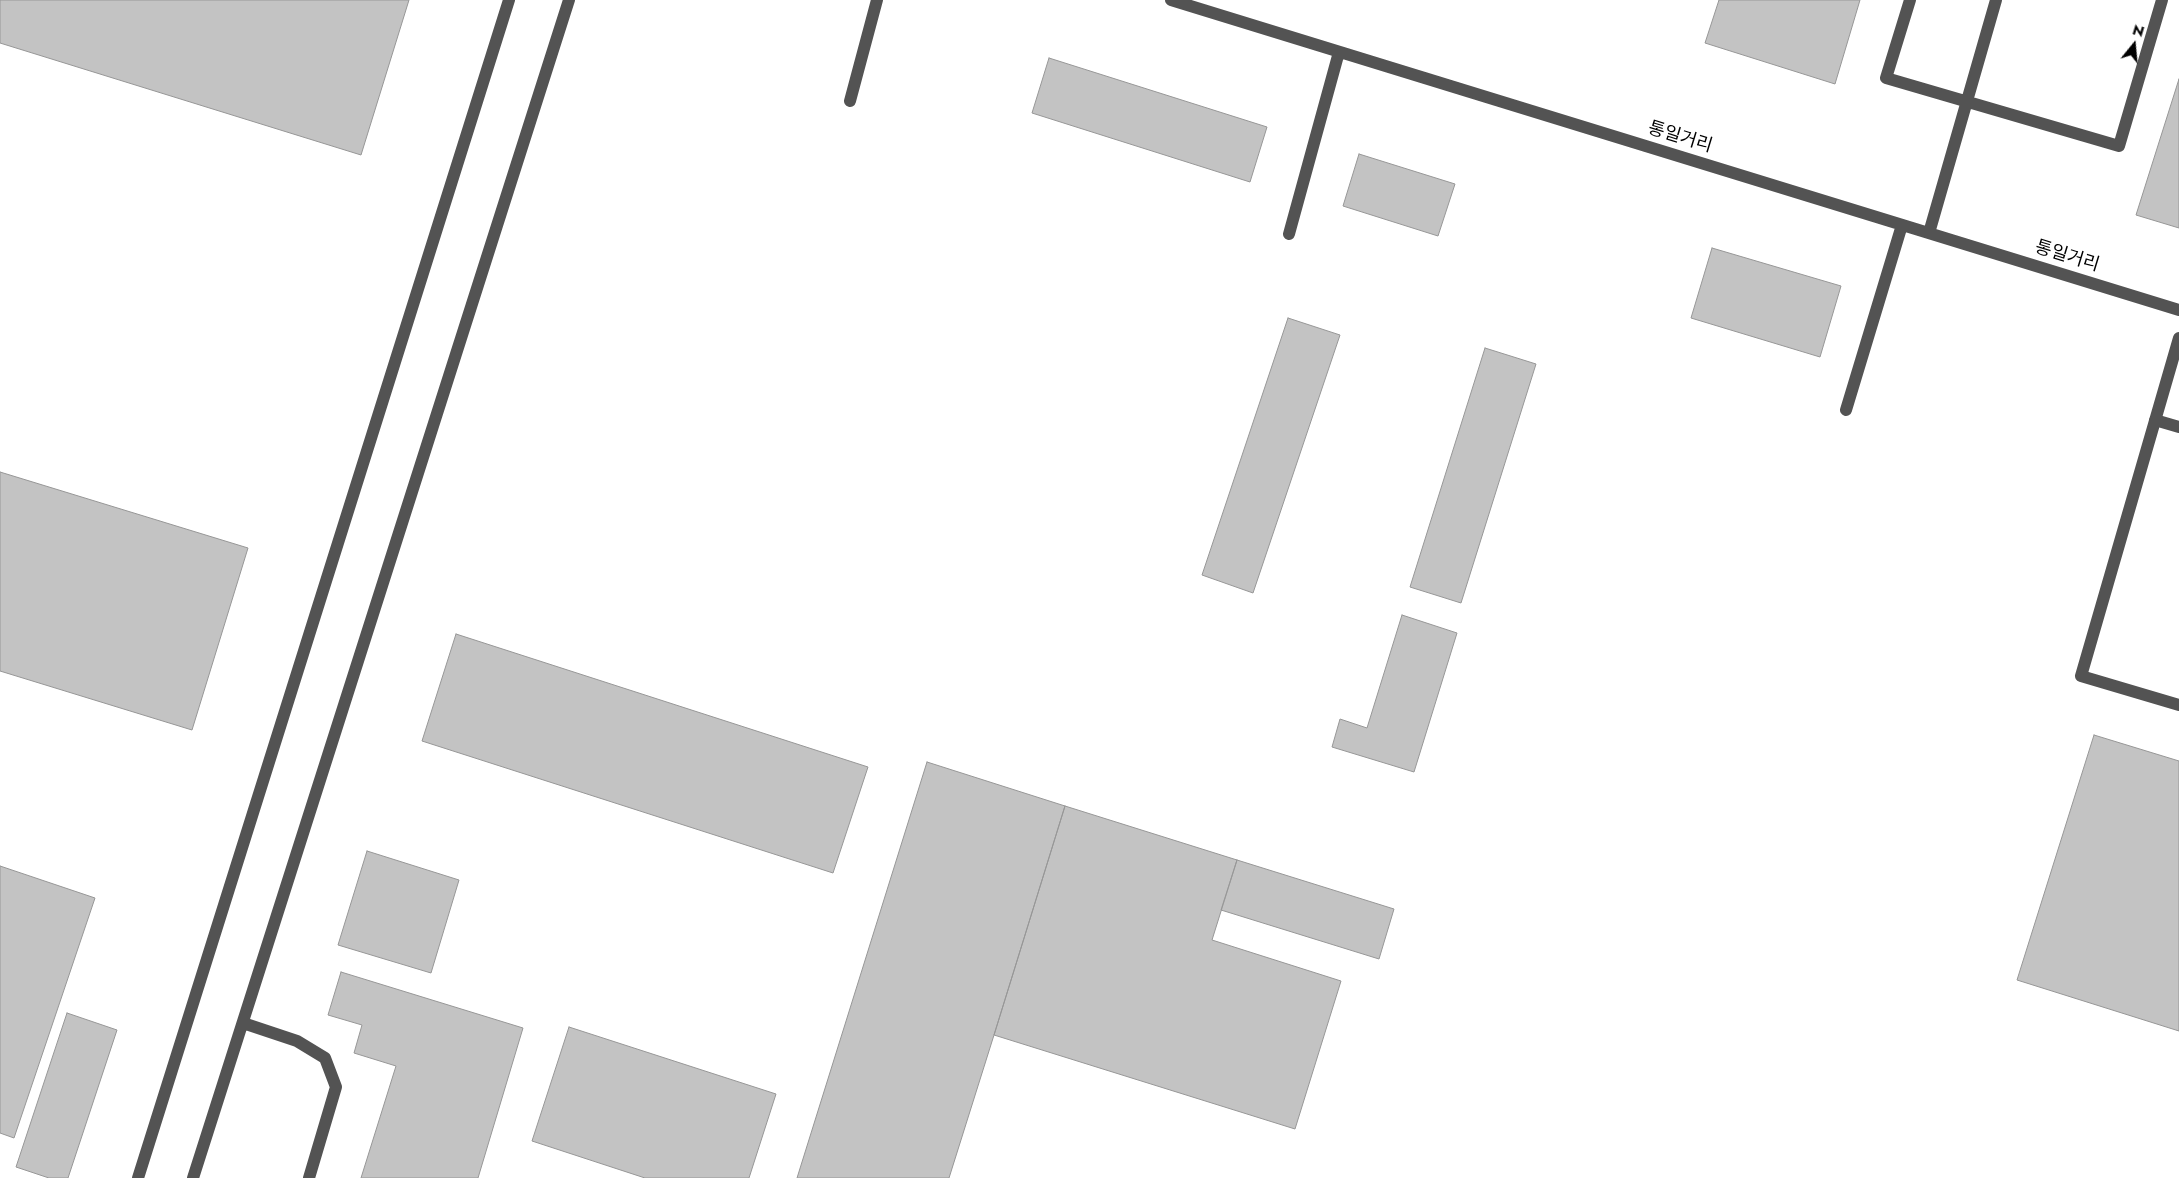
<!DOCTYPE html>
<meta charset="utf-8">
<style>
body{margin:0}
#map{position:relative;width:2179px;height:1178px;overflow:hidden;background:#fff;font-family:Jost,sans-serif}
canvas{display:block}
.north{position:absolute;left:2109px;top:20px;width:50px;height:50px;-webkit-text-stroke:4px #fff;paint-order:stroke;rotate:17deg;font-size:14px;font-weight:700;line-height:20px;text-align:center;color:#000}
.north::after{content:'';display:block;margin:auto;width:18px;height:22px;background:#000;clip-path:polygon(50% 0,100% 100%,50% 72%,0 100%)}
</style>
<div id="map">
<canvas width="2179" height="1178"></canvas>
<div class="north">N</div>
</div>
<script>
const g = document.querySelector('canvas').getContext('2d');
g.lineJoin = 'round';
function paint(path, color) { g.fillStyle = color; g.fill(path, 'evenodd'); }
const shape = rows => new Path2D(rows.map(r => 'M' + r).join(''));
function trace(path, color, width, dash) { g.strokeStyle = color; g.lineWidth = width; g.lineCap = dash ? 'butt' : 'round'; g.setLineDash(dash || []); g.stroke(path); }
function write(font, color, halo, rows, align = 'center') {
  g.font = font + ' Jost,"Noto Sans KR",sans-serif'; g.lineWidth = 4; g.setLineDash([]); g.textBaseline = 'middle'; g.strokeStyle = halo; g.fillStyle = color; for (const [text, x, y, turn = 0] of rows) {
    g.save(); g.translate(x, y); g.rotate((+turn || 0) * Math.PI / 180); g.textAlign = isNaN(turn) ? turn : align; if (halo) g.strokeText(text, 0, 0); g.fillText(text, 0, 0); g.restore();
  }
}
const building = shape([
 [0,0,409,0,361,155,0,43,0,0],
 [1719,0,1860,0,1835,84,1705,43,1719,0],
 [1049,58,1267,127,1250,182,1032,113,1049,58],
 [2179,79,2179,228,2136,215,2179,79],
 [1359,154,1455,184,1438,236,1343,206,1359,154],
 [1712,248,1841,286,1820,357,1691,318,1712,248],
 [1288,318,1340,335,1253,593,1202,575,1288,318],
 [1485,348,1536,364,1461,603,1410,587,1485,348],
 [0,472,248,548,192,730,0,671,0,472],
 [1402,615,1457,633,1414,772,1332,747,1340,719,1367,728,1402,615],
 [456,634,868,767,833,873,422,741,456,634],
 [2094,735,2179,761,2179,1031,2017,980,2094,735],
 [927,762,1065,806,994,1035,949,1178,797,1178,927,762],
 [1065,806,1237,860,1212,940,1341,981,1295,1129,994,1035,1065,806],
 [367,851,459,880,431,973,338,945,367,851],
 [1237,860,1394,909,1379,959,1221,910,1237,860],
 [0,866,95,898,14,1138,0,1133,0,866],
 [341,972,523,1028,478,1178,361,1178,396,1066,354,1053,362,1025,328,1015,341,972],
 [67,1013,117,1030,68,1178,49,1178,16,1167,67,1013],
 [569,1027,776,1094,749,1178,645,1178,532,1141,569,1027]
]);
paint(building, '#c3c3c3');
trace(building, '#979797', 1);
trace(shape([
 [1171,0,2179,310],
 [1910,0,1886,78,2119,146,2162,0],
 [850,101,877,0],
 [1929,233,1996,0],
 [1289,234,1339,52],
 [2179,338,2081,676,2179,705],
 [1846,410,1902,225],
 [2155,420,2179,427],
 [243,1023,297,1041,325,1058,336,1087,309,1178],
 [138,1178,509,0],
 [193,1178,569,0]
]), '#535353', 12);
write('18px', '#000', '#fff', [
 ["통일거리",1680,138,17],
 ["통일거리",2067,257,17]
]);
</script>
